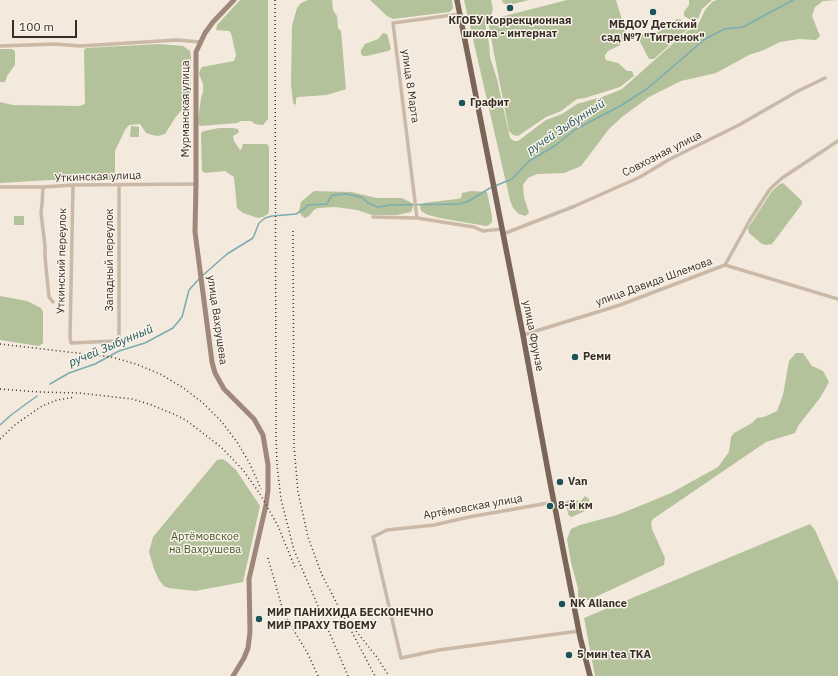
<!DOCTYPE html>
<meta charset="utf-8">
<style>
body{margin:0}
#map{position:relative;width:838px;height:676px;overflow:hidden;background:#f3e9dd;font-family:"IBM Plex Sans",sans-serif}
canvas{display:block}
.scale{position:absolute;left:12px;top:20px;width:65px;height:18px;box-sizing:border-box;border:2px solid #382e28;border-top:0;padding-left:5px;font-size:12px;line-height:14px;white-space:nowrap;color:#382e28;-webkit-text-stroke:3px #faf3e9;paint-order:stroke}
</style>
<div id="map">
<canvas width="838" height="676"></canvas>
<div class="scale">100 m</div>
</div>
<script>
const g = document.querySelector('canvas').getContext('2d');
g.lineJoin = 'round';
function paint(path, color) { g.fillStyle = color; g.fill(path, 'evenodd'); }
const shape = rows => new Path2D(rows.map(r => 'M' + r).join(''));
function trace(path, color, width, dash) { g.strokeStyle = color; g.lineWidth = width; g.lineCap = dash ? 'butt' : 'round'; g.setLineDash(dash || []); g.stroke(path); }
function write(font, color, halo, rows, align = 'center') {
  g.font = font + ' "IBM Plex Sans",sans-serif'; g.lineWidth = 3; g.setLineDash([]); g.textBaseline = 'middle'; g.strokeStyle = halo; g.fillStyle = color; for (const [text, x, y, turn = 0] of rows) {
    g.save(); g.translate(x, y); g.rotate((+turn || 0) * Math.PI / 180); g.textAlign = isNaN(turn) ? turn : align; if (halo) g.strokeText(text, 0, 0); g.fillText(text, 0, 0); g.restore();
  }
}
paint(shape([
 [240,0,268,0,268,119,263,125,255,124,251,121,241,121,237,123,201,126,199,125,198,121,201,98,203,92,203,84,199,74,200,70,202,67,234,61,236,55,231,33,229,31,216,30,217,25],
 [308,0,332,0,333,10,337,16,338,28,341,31,346,89,327,95,298,97,296,98,296,105,293,103,291,84,292,26,297,8,301,3],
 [370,0,452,0,453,7,452,10,449,12,393,19,387,16],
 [464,0,491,0,493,9,491,15,486,18,485,23,489,43,490,57,497,79,510,138,514,141,518,141,546,120,562,114,577,104,605,96,622,89,686,32,698,25,705,10,712,2,717,0,838,0,823,1,815,7,812,16,820,36,816,40,799,39,780,42,764,50,749,55,716,73,681,81,649,97,622,117,609,129,581,166,564,173,537,174,528,178,523,185,524,197,529,213,525,216,519,214,513,208,510,200],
 [502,0,529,0,509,5,503,3],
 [567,0,616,0,625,30,626,32,627,36,620,45,608,51,605,55,605,58,606,60,618,63,627,71,632,71,634,76,620,87,585,98,577,99,561,111,546,117,518,136,513,135,509,131,488,22,489,20],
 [689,0,712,0,702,9,698,19,693,21,684,16,684,12,689,5],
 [677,19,679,19,692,24,693,27,684,32,654,59,649,59,637,36,638,33,639,33,648,36,652,36],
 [383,33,387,34,388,37,391,49,388,51,367,56,363,56,361,54,361,50,365,44,378,39],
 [159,44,183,46,190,51,191,57,190,100,175,118,165,134,158,136,152,135,146,133,140,124,129,125,125,130,115,151,115,178,114,180,85,178,0,183,0,102,13,105,80,106,85,104,84,50,86,48],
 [0,49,12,49,15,51,15,65,7,76,5,82,0,82],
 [131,126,139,127,139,137,130,137],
 [219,128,233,128,238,129,239,132,238,133,233,136,234,141,240,150,241,150,243,144,267,144,269,147,269,210,268,214,263,217,258,218,243,213,237,208,234,177,225,171,205,173,202,171,201,133,204,131],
 [783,183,802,201,802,204,772,244,767,245,762,244,749,233,748,228,772,191,780,184],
 [314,191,351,192,377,198,402,198,412,203,413,207,411,212,397,215,372,215,357,210,335,207,318,208,314,210,309,216,305,218,301,215,299,211,301,202],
 [471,191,487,192,492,216,492,222,489,225,486,226,440,218,428,215,421,211,420,206,423,203,457,199,461,198,462,193],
 [14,216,24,216,24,225,14,225],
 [0,296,27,301,41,308,43,312,43,343,39,346,0,340],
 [796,353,803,353,812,366,823,371,829,382,820,398,798,426,795,433,766,442,653,519,651,523,652,529,665,558,664,565,589,600,582,600,578,597,578,588,571,563,567,539,571,529,580,525,617,515,647,503,671,493,718,467,729,452,731,437,734,433,752,423,757,418,764,417,777,411,783,395,789,361],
 [222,459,226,461,236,470,260,506,243,582,195,591,169,588,164,586,159,580,154,569,149,552,153,537,217,460],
 [585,496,589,499,589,507,585,511,576,515,572,517,569,516,565,502,569,500,581,501],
 [810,524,815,530,838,582,838,676,595,676,584,618]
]), '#b4c29c');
trace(shape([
 [202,276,227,254,253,238,259,223,265,218,272,216,296,214,304,209,308,205,327,204,331,196,334,195,346,194,361,197,364,199,368,203,378,207,391,205,460,204,469,201,490,188,512,179,529,161,556,145,576,129,622,105,648,88,705,39,724,29,743,27,793,0],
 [50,384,69,373,95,364,119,351,145,343,173,328,182,317,189,290,199,279],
 [0,425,11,415,37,396]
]), '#7bacb0', 1.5);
trace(shape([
 [0,46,55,44,80,46,177,40,200,42],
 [73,185,70,337,71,343,115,341,119,339,119,185],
 [0,187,43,187,73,185,196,184],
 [43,187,42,205,41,213,45,246,45,257,49,297,53,302],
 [373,217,417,218,474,227,483,231,502,229],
 [417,218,393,23,460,14],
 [503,234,575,206,640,177,670,159,739,125,798,91,825,78],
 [725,265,750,220,770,189,782,178,838,141],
 [523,335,620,305,725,265,838,299],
 [554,502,469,517,434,525,387,530,373,537,401,658,439,650,579,631]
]), '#cbb9a8', 3.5);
trace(shape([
 [233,676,244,658,248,648,250,632,249,579,266,505,268,490,268,465,263,435,254,419,224,389,215,373,212,362,195,232,196,184,196,52,205,33,213,22,234,0]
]), '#9f8879', 5);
trace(shape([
 [457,0,523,335,550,482,580,637,590,676]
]), '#7a6559', 5.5);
trace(shape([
 [275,0,276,435,277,465,281,499,294,550,348,676],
 [293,231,294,446,298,492,308,537,322,575,375,676],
 [0,344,111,357,136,364,160,374,182,387,203,403,221,421,237,442,250,464,261,489],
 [0,389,39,392,79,393,132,399,149,404,176,415,187,421,221,447,243,470,260,494,278,526,296,570],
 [0,439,16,424,42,406,57,400,75,397],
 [268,558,284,614,308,654,318,676],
 [356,631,376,656,389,676]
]), '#382e28', 1.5, [1, 3]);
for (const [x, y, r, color] of [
 [510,8,4,"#1d545a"],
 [653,12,4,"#1d545a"],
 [462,103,4,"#1d545a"],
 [575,357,4,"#1d545a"],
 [560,482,4,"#1d545a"],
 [550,506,4,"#1d545a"],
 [562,604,4,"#1d545a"],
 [259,619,4,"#1d545a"],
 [569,655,4,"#1d545a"]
]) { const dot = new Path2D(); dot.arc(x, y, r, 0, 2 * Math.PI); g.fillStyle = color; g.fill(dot); trace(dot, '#faf3e9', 1.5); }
write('bold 11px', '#382e28', '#faf3e9', [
 ["КГОБУ Коррекционная",510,21,"center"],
 ["школа - интернат",510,34,"center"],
 ["МБДОУ Детский",653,25,"center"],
 ["сад №7 \"Тигренок\"",653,38,"center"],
 ["Графит",470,103],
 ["Реми",583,357],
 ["Van",568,482],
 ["8-й км",558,506],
 ["NK Aliance",570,604],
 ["МИР ПАНИХИДА БЕСКОНЕЧНО",267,613],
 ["МИР ПРАХУ ТВОЕМУ",267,626],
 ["5 мин tea TKA",577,655]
], 'left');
write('11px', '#382e28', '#faf3e9', [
 ["улица 8 Марта",410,86,82],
 ["Мурманская улица",186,109,-90],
 ["Совхозная улица",662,154,-27],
 ["Уткинская улица",98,177,-2],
 ["Западный переулок",110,260,-90],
 ["Уткинский переулок",62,261,-89],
 ["улица Давида Шлемова",654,282,-20],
 ["улица Вахрушева",217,320,82],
 ["улица Фрунзе",533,336,79],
 ["Артёмовская улица",473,507,-10]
]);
write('11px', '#45562c', '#faf3e9', [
 ["Артёмовское",205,537],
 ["на Вахрушева",205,550]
]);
write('italic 12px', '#1d545a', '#faf3e9', [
 ["ручей Зыбунный",566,127,-33],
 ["ручей Зыбунный",111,346,-23]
]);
</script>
